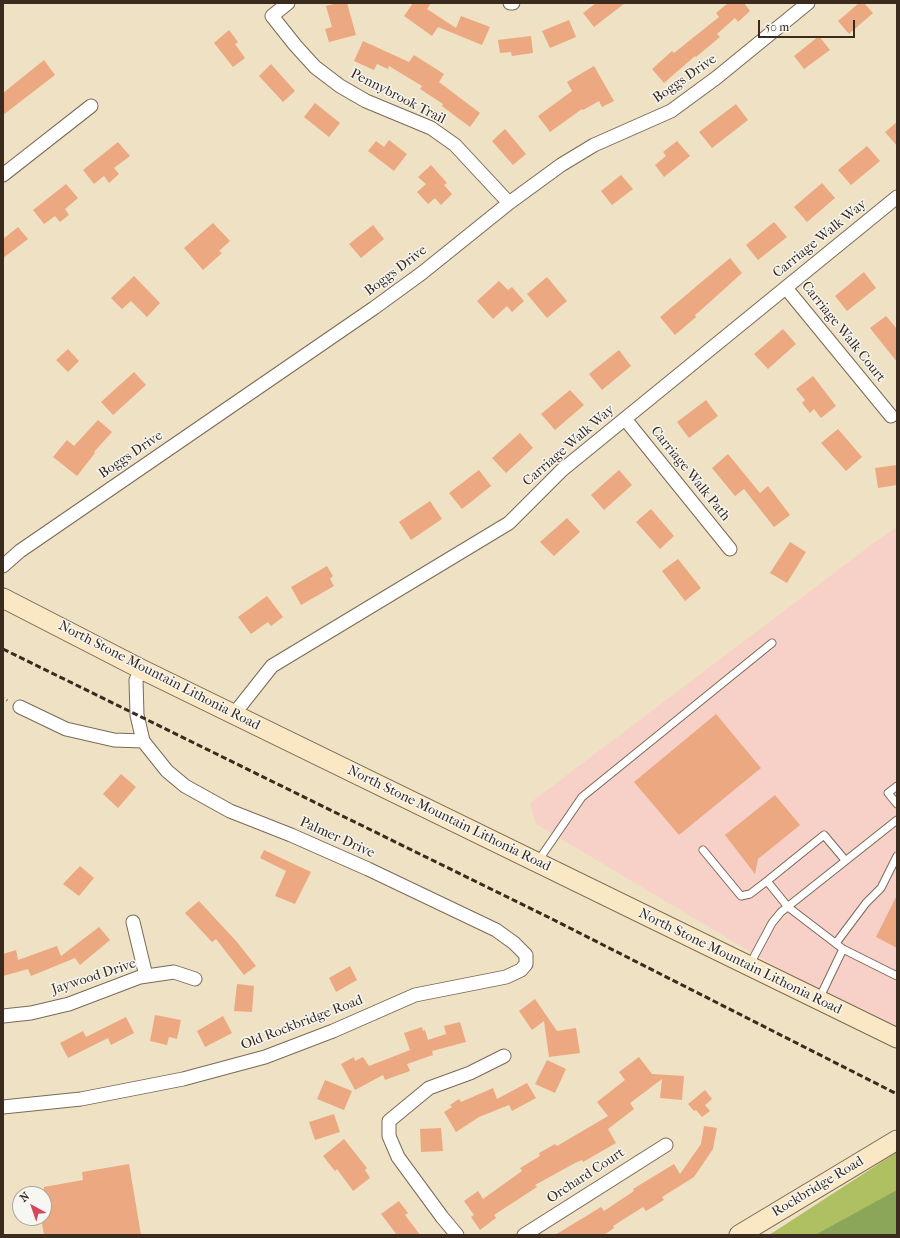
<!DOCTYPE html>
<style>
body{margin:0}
#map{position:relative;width:900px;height:1238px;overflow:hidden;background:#efe1c3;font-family:"IM FELL French Canon",serif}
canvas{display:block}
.frame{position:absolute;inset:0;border:4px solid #3b2a1e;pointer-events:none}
.north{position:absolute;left:12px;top:1186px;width:40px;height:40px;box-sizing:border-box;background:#f6f6f2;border:1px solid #aba49d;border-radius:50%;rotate:320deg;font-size:11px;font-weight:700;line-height:16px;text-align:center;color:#3b2a1e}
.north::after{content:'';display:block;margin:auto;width:14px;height:18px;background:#d1495b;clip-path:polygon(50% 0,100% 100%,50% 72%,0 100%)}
.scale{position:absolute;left:758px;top:20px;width:97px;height:18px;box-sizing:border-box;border:2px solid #3b2a1e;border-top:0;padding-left:5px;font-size:12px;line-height:14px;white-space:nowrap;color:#3b2a1e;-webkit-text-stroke:3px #f6f6f2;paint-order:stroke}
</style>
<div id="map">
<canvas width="900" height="1238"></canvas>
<div class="frame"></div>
<div class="north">N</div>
<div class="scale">50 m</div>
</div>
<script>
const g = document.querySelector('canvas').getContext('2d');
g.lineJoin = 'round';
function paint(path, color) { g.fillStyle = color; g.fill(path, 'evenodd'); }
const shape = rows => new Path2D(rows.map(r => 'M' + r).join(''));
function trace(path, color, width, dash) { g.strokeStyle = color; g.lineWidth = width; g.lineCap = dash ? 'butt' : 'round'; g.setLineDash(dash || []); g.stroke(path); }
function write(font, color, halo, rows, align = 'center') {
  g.font = font + ' "IM FELL French Canon",serif'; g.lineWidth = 3; g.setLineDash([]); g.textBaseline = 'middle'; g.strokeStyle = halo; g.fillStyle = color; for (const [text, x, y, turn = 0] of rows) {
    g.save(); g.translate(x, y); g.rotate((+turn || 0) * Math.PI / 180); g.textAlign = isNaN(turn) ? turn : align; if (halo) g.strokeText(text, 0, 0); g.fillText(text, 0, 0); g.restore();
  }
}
paint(shape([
 [897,527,897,1039,536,824,530,803,875,542]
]), '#f7d1c8');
paint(shape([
 [897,1152,897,1235,769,1235]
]), '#afc063');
paint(shape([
 [897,1190,897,1235,815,1235]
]), '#8ba659');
paint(shape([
 [338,3,347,3,356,35,329,42,325,29,332,27,326,6],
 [413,3,431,3,427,9,456,28,461,16,490,27,482,45,438,27,432,36,404,16],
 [596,3,625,3,594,27,583,13],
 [728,3,744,3,750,11,738,22,735,18,717,34,720,37,696,57,695,56,664,83,652,69,672,51,674,53,719,17,716,13],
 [859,3,864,3,873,13,849,34,838,21],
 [569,20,576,37,550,48,542,31],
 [229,30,238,42,235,44,245,58,233,67,214,43],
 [531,36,533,53,512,56,511,52,500,53,498,40],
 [819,36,830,50,804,69,794,56],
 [363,41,409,62,414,55,444,74,439,82,480,113,470,127,442,106,443,104,420,89,422,86,389,66,388,69,377,64,374,70,354,61],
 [44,60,55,75,3,115,3,93],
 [271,64,295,91,283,102,259,76],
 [594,66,614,101,602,107,599,101,583,110,582,109,550,132,538,116,572,91,567,82],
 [315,103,340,123,329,137,304,117],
 [736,104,748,120,712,148,699,132],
 [897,122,897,146,885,132],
 [505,129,526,154,513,165,492,141],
 [389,140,407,154,394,171,368,151,376,141,384,147],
 [677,141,690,156,664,177,655,165,666,156,663,152],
 [118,142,130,156,114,168,119,174,109,183,104,176,94,184,83,170],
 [867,146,880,161,851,185,838,170],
 [431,165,447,183,444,185,452,194,441,205,435,198,428,204,417,192,426,184,418,177],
 [621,175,633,189,612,205,601,191],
 [822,183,835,198,807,222,794,207],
 [66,184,78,198,65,209,69,215,60,222,55,216,44,224,33,210],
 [774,222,787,237,758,260,746,245],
 [213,223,230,241,219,251,222,253,203,270,184,248],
 [373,225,384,239,361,258,349,244],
 [18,227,28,239,3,258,3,239],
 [730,258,742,273,701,310,695,315,696,317,675,335,660,317],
 [864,272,876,288,847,311,835,296],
 [134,276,160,303,147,317,131,301,122,309,111,298],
 [547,277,567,301,547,318,527,294],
 [499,281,508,290,512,287,524,301,512,312,507,306,493,319,477,301],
 [886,316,897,329,897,362,870,328],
 [783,329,796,344,768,369,754,354],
 [68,349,79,361,68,372,56,360],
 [619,350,631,366,602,390,589,374],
 [134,372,146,385,113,415,101,402],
 [813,376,836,406,821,418,814,409,810,413,802,403,805,400,796,389],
 [570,390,584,405,555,430,541,414],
 [706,400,718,416,689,438,677,422],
 [98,420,112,432,94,452,95,453,77,476,53,457,67,440,74,446],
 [838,429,862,457,846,471,821,443],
 [520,433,533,448,506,473,492,458],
 [728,454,760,493,768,486,790,515,774,527,744,489,735,496,712,468],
 [897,465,897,485,878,488,875,468],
 [479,470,491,486,462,509,449,493],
 [619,470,632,485,604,510,591,495],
 [430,501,442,519,411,540,399,522],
 [651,509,674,536,660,549,636,522],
 [567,518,580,532,554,556,540,542],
 [790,542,806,552,787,583,770,573],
 [678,559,701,588,685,601,662,571],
 [327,566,333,576,330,579,334,586,301,605,291,587],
 [267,596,283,617,271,626,268,622,251,634,238,617],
 [716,714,761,768,679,835,634,782],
 [121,774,136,787,118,808,103,794],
 [775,795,800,825,758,859,755,874,725,835],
 [264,850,311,872,295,904,275,896,286,871,260,858],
 [80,866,94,878,79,896,63,884],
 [897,895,897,948,876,937],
 [199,901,237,942,256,966,244,975,216,939,212,942,185,913],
 [99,927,110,940,80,965,75,958,31,976,28,969,3,976,3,954,16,950,18,960,57,946,61,956],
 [350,966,357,980,336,992,329,978],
 [237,984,254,986,252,1012,234,1011],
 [535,999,557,1031,576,1028,580,1053,549,1057,544,1021,532,1030,519,1011],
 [155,1015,181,1020,177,1039,169,1037,167,1045,150,1041],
 [223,1016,232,1033,205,1047,197,1031],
 [126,1017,134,1033,111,1045,108,1038,68,1058,60,1043,83,1031,86,1037],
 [460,1022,466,1042,432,1051,433,1055,407,1064,410,1071,385,1080,383,1075,355,1090,341,1064,354,1057,355,1061,363,1057,369,1066,410,1050,404,1033,422,1027,423,1031,425,1030,428,1040,446,1034,444,1026],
 [639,1057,652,1074,684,1076,682,1100,660,1098,662,1079,630,1103,634,1109,608,1129,616,1143,583,1162,582,1160,575,1163,535,1185,537,1187,494,1215,496,1218,480,1230,471,1217,474,1215,464,1201,478,1191,483,1199,522,1171,520,1168,540,1156,539,1153,555,1144,557,1146,608,1116,597,1102,625,1080,619,1072],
 [547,1060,566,1069,555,1093,535,1084],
 [325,1080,352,1091,344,1110,317,1099],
 [527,1083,536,1098,512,1111,509,1105,479,1117,456,1132,444,1112,452,1107,450,1105,459,1099,461,1102,493,1088,497,1099],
 [705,1090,712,1099,705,1105,710,1111,702,1117,696,1110,694,1111,688,1104],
 [334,1114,340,1132,315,1140,309,1122],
 [704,1126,717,1128,713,1149,694,1177,662,1197,664,1200,646,1211,643,1207,613,1226,614,1228,604,1235,555,1235,601,1207,604,1211,634,1191,633,1189,674,1164,680,1174,701,1144],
 [441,1128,443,1151,421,1152,420,1129],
 [344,1139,367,1168,365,1170,370,1178,353,1191,337,1169,335,1171,323,1156],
 [129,1164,141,1235,44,1235,41,1218,44,1218,44,1187,83,1180,82,1172],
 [399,1201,408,1213,405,1215,420,1235,397,1235,381,1214]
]), '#eca880');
const service = shape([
 [897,786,888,793,897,804],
 [703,850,741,896,750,894,767,881],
 [538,861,582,797,772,643],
 [836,943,866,903,881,888,897,856],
 [843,949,897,976],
 [749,966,772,923,781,912,897,820],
 [819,999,843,949,788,907,767,881,824,835,845,860]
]);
const minor = shape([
 [288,3,272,16,295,45,315,67,340,86,366,101,431,128,455,145,509,203],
 [510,3,513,3],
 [3,175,91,106],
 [786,288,891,416],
 [625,419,730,549],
 [3,566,20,551,374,308,422,273,509,203,561,165,594,145,671,111,716,78,808,3],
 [20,707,66,729,114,740,143,741],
 [234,714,272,666,509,523,562,470,897,197],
 [133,922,146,976],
 [3,1016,31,1013,69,1004,140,977,174,972,195,979],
 [3,1107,81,1099,183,1079,265,1057,333,1031,415,995,506,977,521,970,526,964,526,955,514,943,496,930,368,869,291,835,230,811,185,786,167,771,143,741,137,715,136,680,141,669],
 [457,1235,442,1217,398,1157,389,1136,389,1121,429,1088,470,1073,504,1056],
 [524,1235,666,1145]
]);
const secondary = shape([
 [3,598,141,669,897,1038],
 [739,1235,897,1140]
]);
trace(service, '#7a6a58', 9);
trace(minor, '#7a6a58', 15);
trace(secondary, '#7a6a58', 21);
trace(shape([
 [3,698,10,702]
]), '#7a6a58', 2.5, [1, 3]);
trace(service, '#fff', 7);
trace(minor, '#fff', 13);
trace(secondary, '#fae7c3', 19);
trace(shape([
 [3,649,554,920,897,1094]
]), '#3b2a1e', 3, [6, 3]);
write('14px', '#3b2a1e', '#f6f6f2', [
 ["Boggs Drive",685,79,-35],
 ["Pennybrook Trail",398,97,27],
 ["Carriage Walk Way",820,239,-39],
 ["Boggs Drive",396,271,-37],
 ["Carriage Walk Court",843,332,51],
 ["Carriage Walk Way",569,446,-41],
 ["Boggs Drive",131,455,-34],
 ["Carriage Walk Path",690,474,51],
 ["North Stone Mountain Lithonia Road",159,676,27],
 ["North Stone Mountain Lithonia Road",449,819,26],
 ["Palmer Drive",337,838,24],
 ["North Stone Mountain Lithonia Road",740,962,26],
 ["Jaywood Drive",94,977,-18],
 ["Old Rockbridge Road",302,1023,-21],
 ["Orchard Court",586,1176,-33],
 ["Rockbridge Road",818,1187,-31]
]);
</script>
